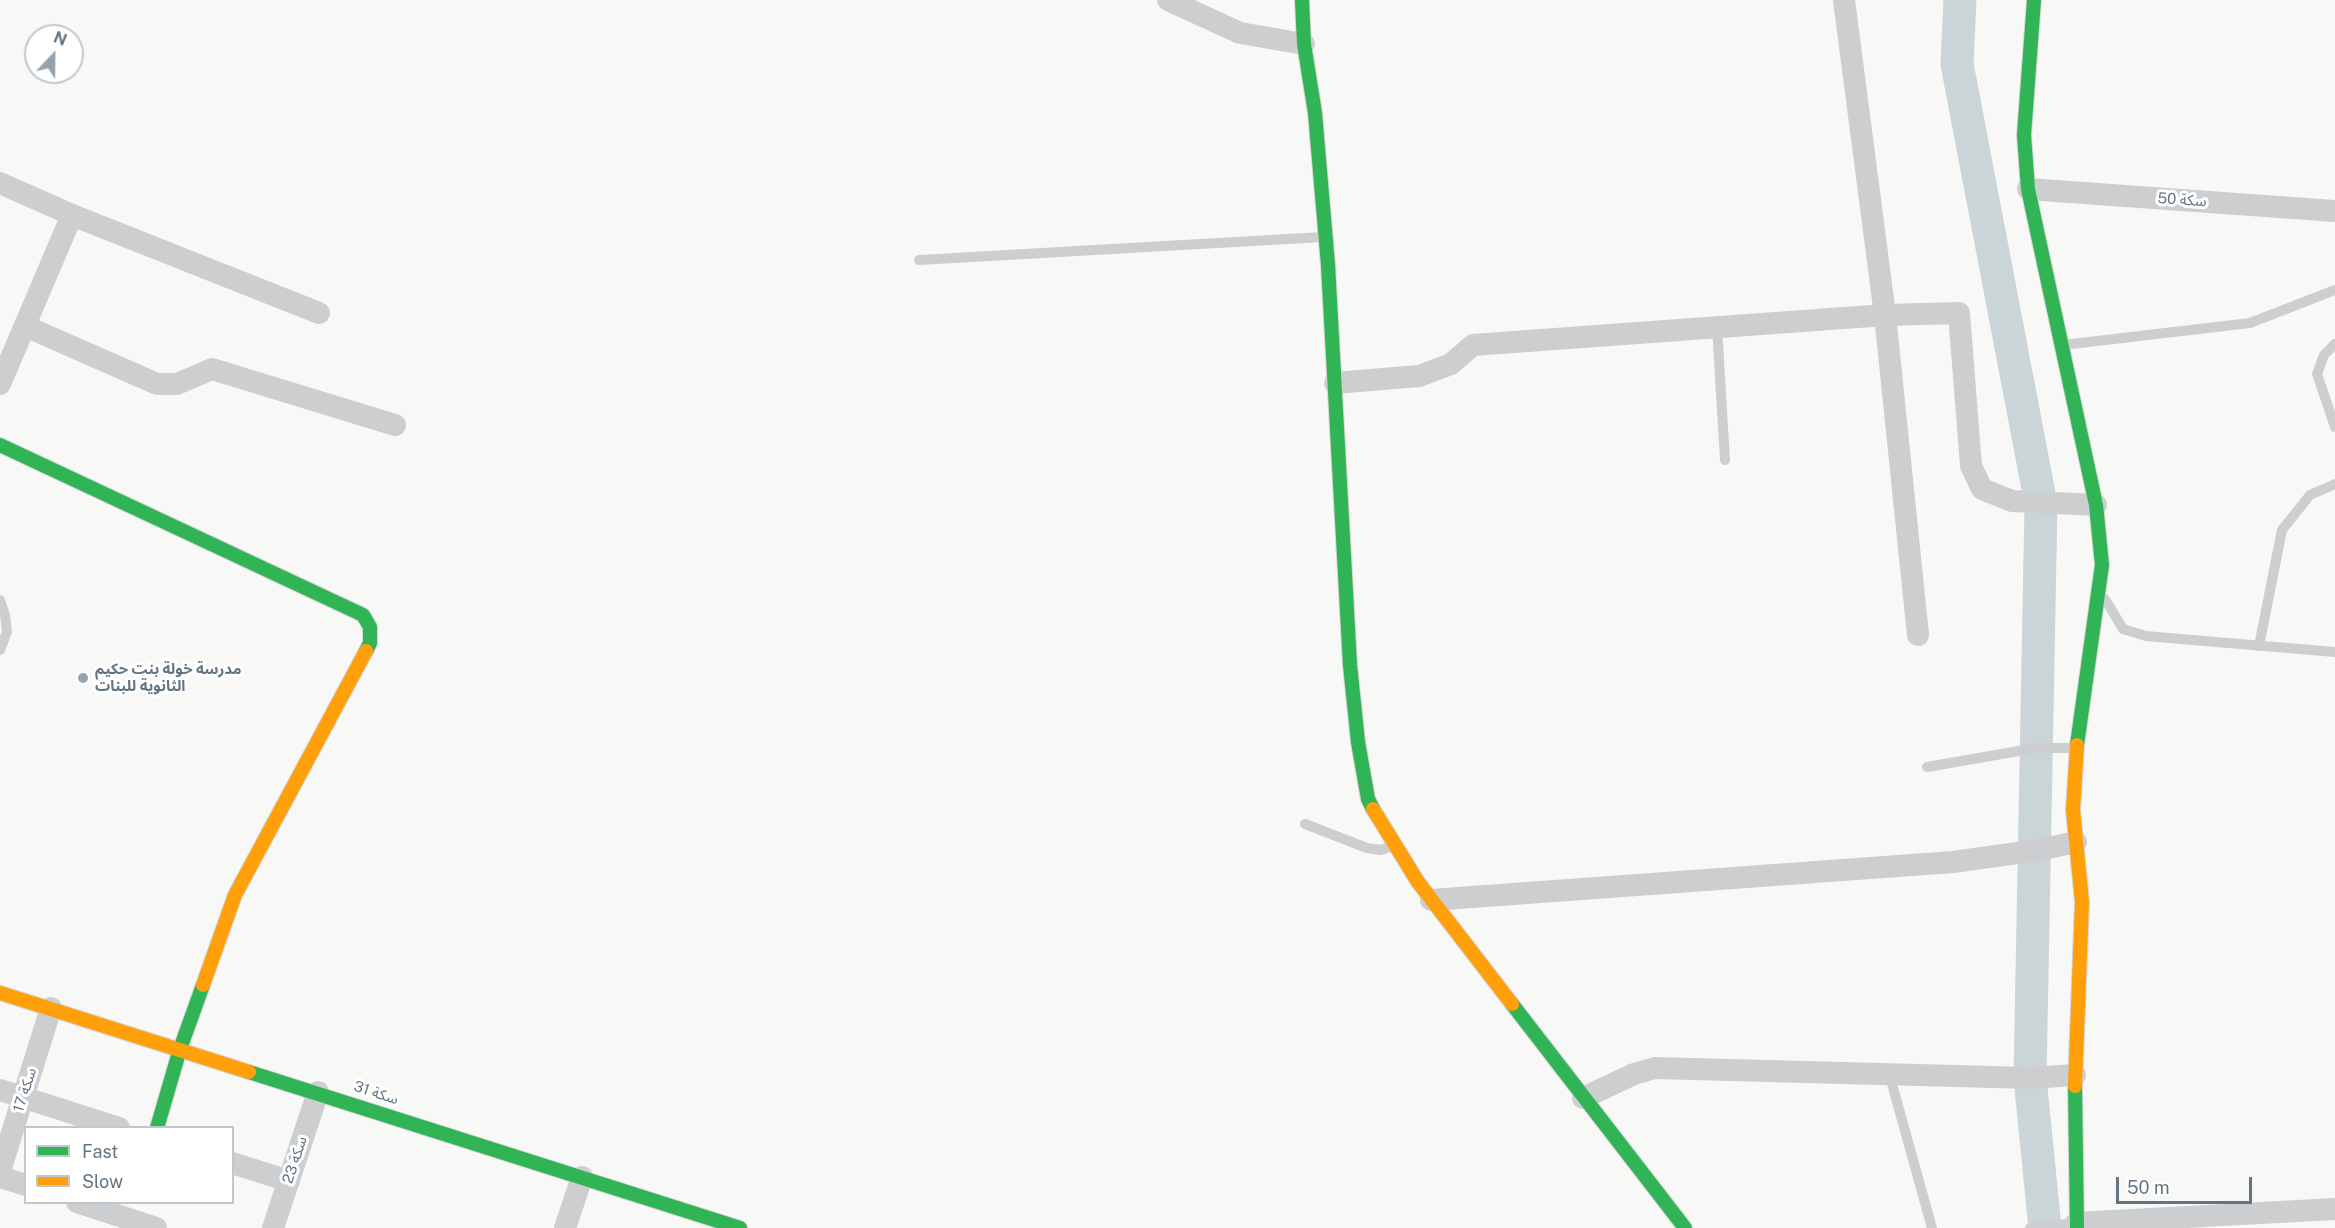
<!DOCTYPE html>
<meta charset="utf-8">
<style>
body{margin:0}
#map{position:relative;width:2335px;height:1228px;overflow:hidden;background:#f8f8f7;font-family:"Public Sans",sans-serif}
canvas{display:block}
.legend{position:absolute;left:24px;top:1126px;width:210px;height:78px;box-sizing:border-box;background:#fff;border:2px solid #c0c8cd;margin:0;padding:8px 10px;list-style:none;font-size:18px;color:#627583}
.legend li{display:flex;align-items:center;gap:12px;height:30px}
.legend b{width:30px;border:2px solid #c0c8cd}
.north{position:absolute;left:24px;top:24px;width:60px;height:60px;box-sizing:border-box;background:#fff;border:2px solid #c0c8cd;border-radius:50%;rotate:22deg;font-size:16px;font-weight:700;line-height:24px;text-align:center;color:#627583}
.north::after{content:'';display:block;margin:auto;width:21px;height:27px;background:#96a3ac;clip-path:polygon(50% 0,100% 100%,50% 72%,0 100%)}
.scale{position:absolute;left:2116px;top:1177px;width:136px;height:27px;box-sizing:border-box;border:3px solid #627583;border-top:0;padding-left:8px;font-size:18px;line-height:21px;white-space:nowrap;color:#627583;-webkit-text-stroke:4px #fff;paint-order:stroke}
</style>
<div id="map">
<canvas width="2335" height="1228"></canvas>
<ul class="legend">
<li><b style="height:8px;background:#30b455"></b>Fast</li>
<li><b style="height:8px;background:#ff9f0a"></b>Slow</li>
</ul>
<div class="north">N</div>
<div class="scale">50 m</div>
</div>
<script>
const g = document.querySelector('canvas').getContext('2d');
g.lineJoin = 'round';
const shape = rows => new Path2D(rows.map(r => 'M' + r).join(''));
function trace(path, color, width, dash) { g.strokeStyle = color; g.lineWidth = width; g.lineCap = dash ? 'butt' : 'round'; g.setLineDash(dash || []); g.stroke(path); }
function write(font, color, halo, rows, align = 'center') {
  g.font = font + ' "Public Sans","Noto Sans Arabic",sans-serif'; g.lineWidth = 6; g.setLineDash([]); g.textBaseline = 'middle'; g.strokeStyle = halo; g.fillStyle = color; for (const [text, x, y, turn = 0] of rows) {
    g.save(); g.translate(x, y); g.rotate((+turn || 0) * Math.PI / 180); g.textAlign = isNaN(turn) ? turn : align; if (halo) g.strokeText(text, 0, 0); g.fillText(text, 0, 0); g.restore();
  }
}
trace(shape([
 [1960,0,1957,64,2041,504,2030,1078,2045,1228]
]), '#cbd5d8', 33);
const fast = shape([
 [1302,0,1304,44,1315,113,1328,265,1350,665,1358,742,1368,799,1373,809],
 [2034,0,2024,135,2028,189,2096,505,2102,565,2077,745],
 [0,445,363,615,370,627,370,643,366,651],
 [1512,1004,1685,1228],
 [249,1072,740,1228],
 [2075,1086,2077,1228],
 [157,1128,180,1049,203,985]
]);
const slow = shape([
 [1373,809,1418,882,1512,1004],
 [203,985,235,895,366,651],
 [0,993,249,1072],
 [2075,1086,2082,902,2073,810,2077,745]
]);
trace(fast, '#d5d6d7', 16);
trace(slow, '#d5d6d7', 16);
trace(shape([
 [919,260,1323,237],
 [1717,327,1725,460],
 [2335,344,2324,355,2317,374,2335,427],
 [2063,345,2250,323,2335,290],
 [2105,599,2123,629,2146,636,2335,652],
 [0,600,5,615,7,632,0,650],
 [2259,646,2282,530,2310,495,2335,484],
 [1927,767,2036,748,2075,748],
 [1305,824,1367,848,1381,850,1389,847],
 [1889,1073,1932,1228],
 [2030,1228,2075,1223]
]), '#cdcecf', 10);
trace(shape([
 [1168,0,1240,33,1304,44],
 [1844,0,1885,315,1918,635],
 [0,183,72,215,319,313],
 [2028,189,2335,211],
 [25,326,157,384,177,384,212,369,395,425],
 [1335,383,1419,376,1451,364,1473,345,1885,315,1959,313,1971,466,1982,489,2012,501,2096,505],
 [0,384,72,215],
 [1431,900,1953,862,2039,850,2076,842],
 [0,1090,119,1128],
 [1583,1098,1634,1074,1655,1068,2030,1078,2075,1075],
 [232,1163,289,1181],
 [0,1171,51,1008],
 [0,1177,26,1185],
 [77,1202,156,1228],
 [2076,1223,2335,1209],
 [273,1228,318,1092],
 [565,1228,582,1177]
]), '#cdcecf', 22);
trace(fast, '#30b455', 14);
trace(slow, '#ff9f0a', 14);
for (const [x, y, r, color] of [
 [83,678,6,"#96a3ac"]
]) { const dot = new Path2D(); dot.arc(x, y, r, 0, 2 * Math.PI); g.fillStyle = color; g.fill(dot); trace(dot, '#fff', 2); }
write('15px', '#627583', '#fff', [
 ["سكة 50",2182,200,4],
 ["سكة 17",25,1090,-72],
 ["سكة 31",376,1093,18],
 ["سكة 23",295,1160,-72]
]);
write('bold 15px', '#627583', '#fff', [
 ["مدرسة خولة بنت حكيم",95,669],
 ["الثانوية للبنات",95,686]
], 'left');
</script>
